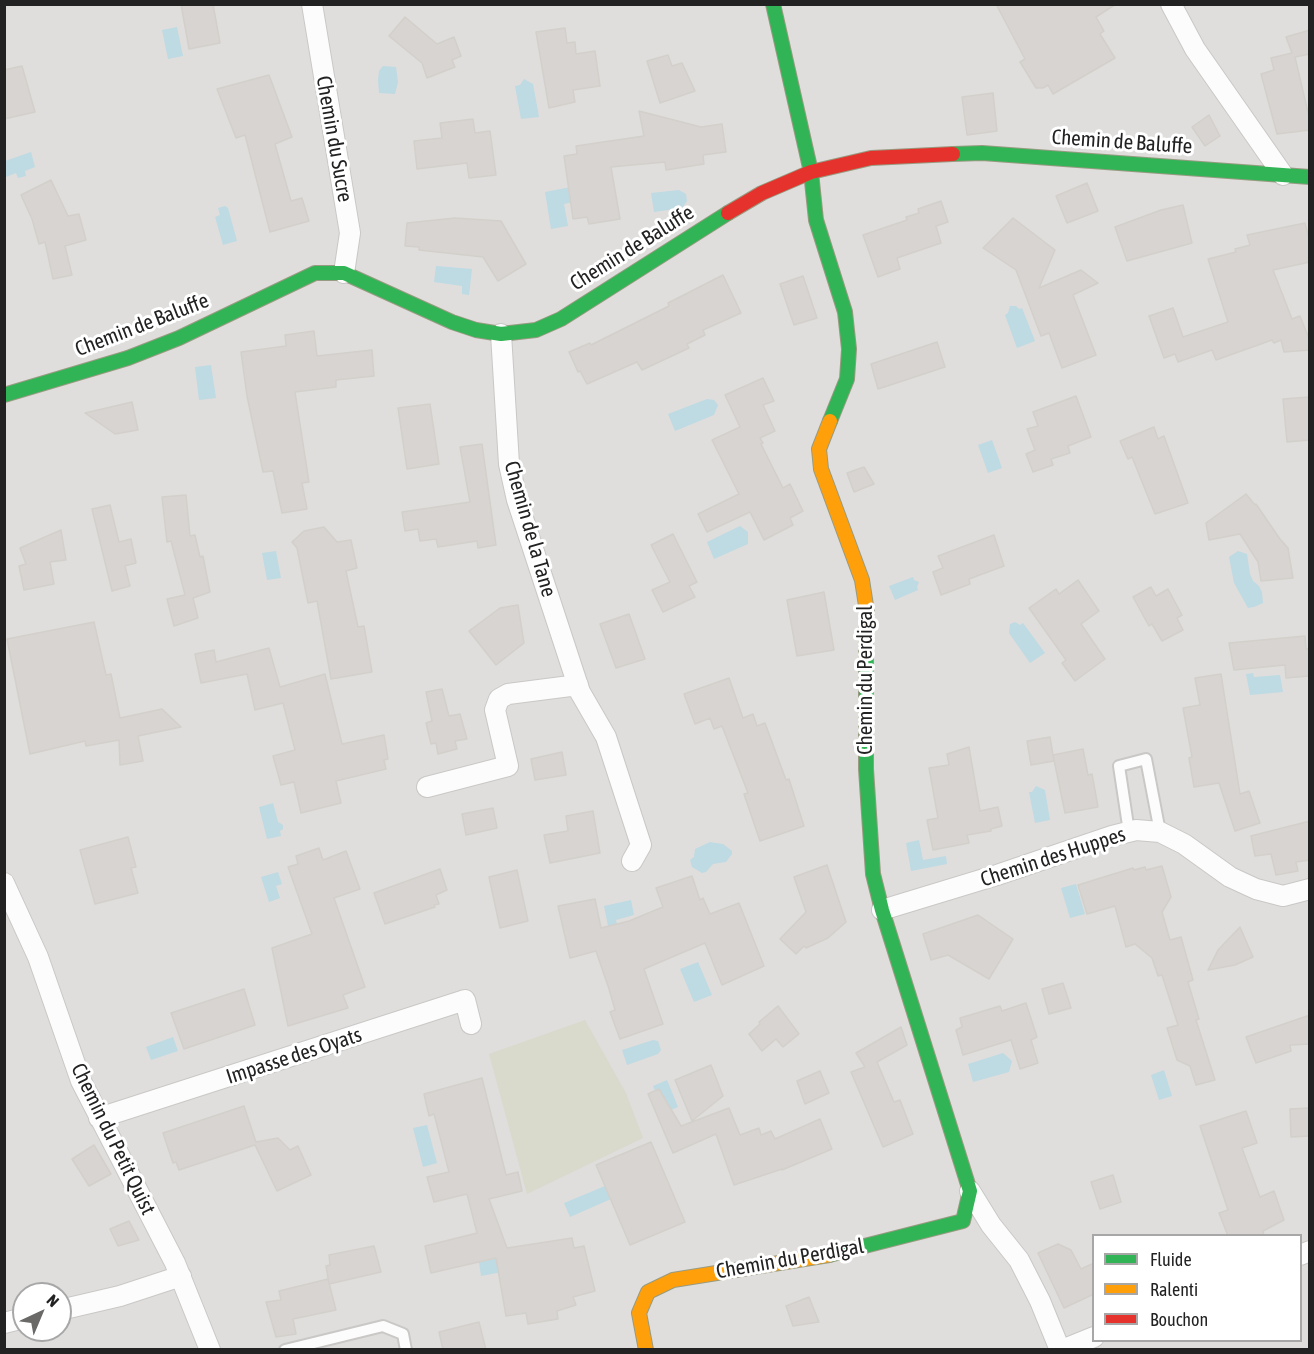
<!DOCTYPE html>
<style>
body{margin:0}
#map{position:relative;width:1314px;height:1354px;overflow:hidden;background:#f0eeea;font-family:"Asap Condensed",sans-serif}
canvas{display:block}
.frame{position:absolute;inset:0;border:6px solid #222;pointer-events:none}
.legend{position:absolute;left:1092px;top:1234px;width:210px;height:108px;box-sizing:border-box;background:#fff;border:2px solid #a7a7a7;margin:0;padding:8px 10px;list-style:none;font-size:18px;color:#222}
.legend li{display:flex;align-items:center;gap:12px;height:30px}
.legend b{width:30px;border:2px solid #a7a7a7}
.north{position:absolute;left:12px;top:1282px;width:60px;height:60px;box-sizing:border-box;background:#fff;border:2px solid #a7a7a7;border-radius:50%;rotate:44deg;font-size:16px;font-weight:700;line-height:24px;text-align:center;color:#222}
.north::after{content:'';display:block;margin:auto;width:21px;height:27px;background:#6a6968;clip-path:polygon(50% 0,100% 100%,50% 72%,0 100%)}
</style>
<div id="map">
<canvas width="1314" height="1354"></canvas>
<div class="frame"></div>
<ul class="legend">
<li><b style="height:8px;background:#30b455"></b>Fluide</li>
<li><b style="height:8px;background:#ff9f0a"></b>Ralenti</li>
<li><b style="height:8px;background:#e5322d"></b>Bouchon</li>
</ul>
<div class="north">N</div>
</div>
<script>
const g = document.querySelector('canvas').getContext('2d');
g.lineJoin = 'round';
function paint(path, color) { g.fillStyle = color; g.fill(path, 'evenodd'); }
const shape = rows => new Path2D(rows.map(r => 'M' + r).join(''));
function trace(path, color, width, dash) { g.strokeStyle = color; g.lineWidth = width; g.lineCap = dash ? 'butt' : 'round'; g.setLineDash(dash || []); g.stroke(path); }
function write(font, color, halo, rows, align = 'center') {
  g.font = font + ' "Asap Condensed",sans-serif'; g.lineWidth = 6; g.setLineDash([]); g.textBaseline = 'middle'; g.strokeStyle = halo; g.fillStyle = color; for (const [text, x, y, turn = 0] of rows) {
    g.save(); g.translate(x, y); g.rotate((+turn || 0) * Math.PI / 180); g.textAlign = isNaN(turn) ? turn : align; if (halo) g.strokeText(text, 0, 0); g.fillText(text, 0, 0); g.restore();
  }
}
paint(shape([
 [5,5,1309,5,1309,1349,5,1350],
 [1094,1236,1300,1236,1300,1340,1094,1340],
 [24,1294,60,1294,60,1330,24,1330]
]), '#dfdedc');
paint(shape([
 [585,1020,626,1093,643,1138,527,1194,489,1054]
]), '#d9d9cc');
paint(shape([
 [177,27,183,56,168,59,162,30],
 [383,66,396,67,398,82,395,94,379,93,378,80,379,71],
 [524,79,533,84,539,117,521,119,515,86,520,85],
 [31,152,35,167,25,171,26,176,18,178,16,173,6,177,5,161],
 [571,187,574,202,564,204,568,226,551,229,545,192],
 [679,190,686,194,687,201,682,208,654,212,651,193],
 [225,206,228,208,237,241,223,245,215,217,220,215,218,208],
 [436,266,472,269,469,295,462,294,462,286,434,282],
 [1010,306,1016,306,1019,309,1022,308,1035,341,1017,348,1005,315,1008,313],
 [211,365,216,398,199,400,195,367],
 [707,399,714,400,718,405,714,415,675,431,668,414],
 [992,440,1002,468,988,473,978,445],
 [740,526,748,532,748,544,714,559,707,542],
 [276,551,281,578,267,580,262,553],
 [1238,551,1247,554,1250,574,1253,581,1259,586,1262,592,1263,603,1254,607,1248,608,1234,583,1229,557],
 [913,577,914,580,919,582,917,587,918,590,895,600,889,586],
 [1015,622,1020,625,1023,623,1045,653,1030,663,1009,633,1010,624],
 [1253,673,1254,677,1280,675,1283,692,1250,695,1246,674],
 [1036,786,1045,790,1050,820,1035,823,1029,792,1032,792],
 [273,803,278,822,283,825,283,829,280,831,281,836,267,839,259,807],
 [919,840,923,860,946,856,947,864,911,871,906,843],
 [710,842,723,844,732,851,732,854,726,862,713,864,706,872,702,873,692,867,690,860,694,857,695,849],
 [278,872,282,884,276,886,280,898,269,902,261,877],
 [1076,884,1085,914,1070,918,1061,888],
 [631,900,634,915,616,920,617,924,608,926,604,906],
 [698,962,712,995,694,1002,680,969],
 [173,1037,178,1051,151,1060,146,1047],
 [653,1040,658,1041,661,1050,658,1054,627,1065,622,1050],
 [1003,1053,1012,1061,1009,1072,973,1082,968,1064],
 [1164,1070,1172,1096,1159,1100,1151,1075],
 [667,1080,678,1107,664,1113,653,1086],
 [427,1125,437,1163,423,1167,413,1128],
 [605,1186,611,1199,570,1217,564,1203],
 [505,1257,507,1271,481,1276,479,1262]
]), '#bedae3');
const building = shape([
 [181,4,213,4,220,43,189,49,181,4],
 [996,4,1116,4,1096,17,1104,31,1100,34,1115,58,1053,94,1048,85,1043,88,1036,88,1020,62,1025,59,996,4],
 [405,17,437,44,454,37,461,56,452,60,455,67,427,78,422,63,389,36,405,17],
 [565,28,567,43,575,42,576,54,595,51,600,86,573,90,575,102,549,108,536,32,565,28],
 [1310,30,1310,54,1295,57,1310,121,1310,130,1277,134,1261,74,1274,70,1271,58,1292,53,1286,37,1310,30],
 [668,55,672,66,682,63,695,91,660,103,647,61,668,55],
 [22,66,35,112,4,119,4,70,22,66],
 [269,75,292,137,275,144,291,201,302,198,309,221,270,232,245,135,236,138,217,89,269,75],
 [993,93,997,131,967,135,962,97,993,93],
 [639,111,701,127,722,124,726,152,703,155,704,164,666,170,665,162,611,167,620,219,589,224,587,217,573,219,564,156,577,154,576,146,644,136,639,111],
 [1209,115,1220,136,1205,146,1192,127,1209,115],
 [473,119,475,133,490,131,496,175,469,178,467,163,417,169,414,141,442,138,440,123,473,119],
 [51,180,68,216,79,214,86,240,65,246,72,275,53,279,45,242,39,244,32,219,21,195,51,180],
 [1087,183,1098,211,1067,223,1056,196,1087,183],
 [941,201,948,222,936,226,941,243,897,258,900,269,878,277,863,235,907,220,906,217,919,213,918,209,941,201],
 [1183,205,1192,243,1127,261,1115,227,1161,210,1183,205],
 [455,218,501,221,526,264,498,281,483,257,419,250,419,247,405,246,407,223,455,218],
 [1013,218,1055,250,1039,288,1081,270,1098,283,1073,295,1096,355,1062,368,1049,333,1041,336,1016,270,983,248,1013,218],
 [1305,223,1310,243,1310,262,1273,270,1292,319,1300,316,1310,341,1310,350,1284,352,1281,340,1274,343,1272,340,1216,360,1212,350,1178,362,1175,354,1164,358,1149,316,1173,308,1183,337,1228,322,1208,259,1236,252,1235,249,1250,245,1247,235,1305,223],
 [723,275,741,313,703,330,705,335,687,344,689,348,642,370,637,362,587,384,580,371,578,372,569,352,590,343,591,345,669,306,668,303,723,275],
 [803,276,817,318,794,325,780,284,803,276],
 [314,331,317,356,372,350,374,376,336,380,336,387,295,392,309,482,302,483,307,509,282,513,273,471,263,472,247,396,241,352,286,346,285,335,314,331],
 [937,342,945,367,878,389,871,364,937,342],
 [763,378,774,401,763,405,775,431,760,438,763,443,761,444,783,488,790,484,803,511,790,518,793,525,764,540,750,512,707,532,698,514,739,494,712,440,740,427,725,395,763,378],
 [1076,396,1091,437,1068,446,1070,453,1051,459,1053,465,1033,472,1026,454,1035,450,1027,429,1038,426,1033,412,1076,396],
 [1310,397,1310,440,1287,442,1283,399,1310,397],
 [132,402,138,430,115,434,85,413,132,402],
 [430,404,439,464,407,469,398,408,430,404],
 [1154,427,1158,439,1164,436,1188,503,1155,514,1132,457,1128,459,1120,441,1154,427],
 [482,444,496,545,478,548,477,541,438,547,436,539,420,541,418,529,405,531,402,512,470,502,460,447,482,444],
 [864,467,874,484,854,492,847,473,864,467],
 [1246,494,1255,505,1256,504,1280,539,1288,548,1293,578,1261,581,1258,562,1240,534,1209,540,1206,523,1246,494],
 [186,495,190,536,195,535,200,557,203,556,210,592,193,598,198,618,174,626,167,599,185,595,171,541,167,542,162,497,186,495],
 [110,505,119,542,131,539,136,563,125,566,130,586,112,591,92,509,110,505],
 [324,527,337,542,351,540,357,568,346,571,358,627,364,626,372,672,331,679,317,601,308,603,297,548,292,542,304,531,324,527],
 [61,530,66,560,50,562,54,584,24,590,19,566,26,564,20,548,61,530],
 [673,534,697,582,689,586,695,597,663,612,652,590,670,582,651,545,673,534],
 [994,535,1004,566,969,579,970,584,941,595,933,572,943,568,938,556,994,535],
 [1078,580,1099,611,1081,624,1105,659,1075,681,1062,663,1066,660,1029,608,1056,589,1059,594,1078,580],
 [1151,587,1156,596,1168,589,1182,615,1177,618,1183,630,1162,641,1152,624,1149,626,1133,597,1151,587],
 [824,592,834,650,797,656,787,600,824,592],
 [518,605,524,643,496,665,469,631,500,608,518,605],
 [629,614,645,659,616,668,600,624,629,614],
 [94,622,106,675,111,674,120,718,162,709,181,727,138,736,143,761,120,765,119,740,86,746,85,741,30,754,7,639,94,622],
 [1305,636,1306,649,1309,649,1309,676,1286,678,1285,665,1234,670,1229,643,1305,636],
 [269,648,280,687,325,674,342,744,384,735,388,759,384,760,386,769,336,781,341,803,301,813,294,782,281,785,273,756,295,750,283,703,255,710,247,674,201,683,195,654,214,650,216,662,269,648],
 [1221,674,1240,794,1249,791,1260,823,1235,831,1219,783,1194,787,1189,758,1192,757,1183,708,1200,705,1195,678,1221,674],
 [729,678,743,718,753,714,757,726,765,723,786,780,789,779,804,826,760,841,744,794,748,793,722,726,714,729,710,718,695,724,684,694,729,678],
 [442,689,449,716,460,714,467,739,455,741,457,749,438,754,436,743,431,744,426,723,432,721,426,692,442,689],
 [1050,737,1054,761,1031,765,1027,741,1050,737],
 [969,747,980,811,998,807,1002,826,991,829,991,831,967,835,969,843,933,850,927,820,938,818,929,768,949,765,947,754,969,747],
 [1083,749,1088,775,1092,774,1098,807,1065,813,1053,755,1083,749],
 [562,752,566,775,535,780,531,759,562,752],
 [493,808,497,828,466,835,462,814,493,808],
 [593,811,600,853,550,863,544,835,568,831,566,816,593,811],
 [1310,821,1310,860,1296,862,1298,871,1276,875,1271,854,1255,856,1251,836,1310,821],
 [128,837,136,867,131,868,138,893,95,904,80,850,128,837],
 [319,848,323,860,346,851,360,889,334,898,365,987,343,995,348,1008,288,1026,272,948,312,934,288,867,298,864,296,856,319,848],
 [827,865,846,922,828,938,806,948,804,946,796,954,780,939,806,912,794,877,827,865],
 [1162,866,1171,897,1162,912,1170,940,1181,937,1193,980,1188,982,1199,1019,1196,1020,1215,1080,1196,1085,1190,1066,1177,1060,1167,1028,1178,1025,1162,975,1158,976,1152,958,1135,944,1126,947,1115,906,1087,914,1078,885,1133,868,1134,870,1145,867,1146,870,1162,866],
 [440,869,447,890,436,895,439,904,434,905,435,907,385,924,374,893,440,869],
 [517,870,528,921,500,928,489,877,517,870],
 [692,876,700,900,703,898,710,914,739,903,764,966,722,985,705,943,644,969,663,1024,620,1039,610,1012,615,1010,609,989,596,951,570,958,558,906,595,899,601,928,629,921,663,907,656,888,692,876],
 [978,915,1013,939,989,979,948,955,931,960,923,934,978,915],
 [1240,927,1253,957,1235,965,1208,970,1218,950,1240,927],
 [1063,983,1071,1008,1049,1014,1042,989,1063,983],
 [244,989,255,1025,184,1049,171,1013,244,989],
 [1026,1003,1037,1037,1031,1040,1038,1063,1020,1069,1011,1040,963,1055,956,1030,962,1027,960,1018,1000,1006,1002,1011,1026,1003],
 [778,1006,799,1034,783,1047,776,1039,762,1051,749,1034,760,1024,759,1022,778,1006],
 [1310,1015,1310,1044,1290,1045,1291,1051,1256,1063,1246,1037,1310,1015],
 [901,1027,907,1045,877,1062,894,1102,900,1100,913,1134,883,1147,851,1072,865,1067,856,1053,901,1027],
 [711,1065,723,1096,692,1121,675,1080,711,1065],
 [820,1071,829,1093,805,1104,797,1081,820,1071],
 [482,1078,506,1175,518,1172,522,1191,489,1199,507,1248,572,1238,574,1248,584,1246,595,1291,573,1297,576,1305,557,1311,558,1319,528,1324,526,1313,506,1316,496,1258,431,1273,425,1246,477,1233,467,1194,434,1202,427,1177,449,1172,434,1114,429,1116,424,1094,482,1078],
 [659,1089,681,1126,729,1108,740,1135,759,1128,761,1135,771,1131,775,1139,820,1119,832,1149,782,1170,782,1169,734,1185,716,1134,673,1153,648,1094,659,1089],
 [244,1106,256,1142,278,1138,290,1150,298,1146,311,1175,277,1191,255,1145,179,1170,176,1162,173,1163,163,1133,244,1106],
 [1310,1108,1310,1136,1291,1137,1290,1109,1310,1108],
 [1246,1111,1257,1143,1242,1148,1260,1197,1274,1191,1284,1220,1263,1231,1264,1236,1228,1236,1219,1213,1228,1210,1200,1126,1246,1111],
 [651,1142,685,1222,630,1245,596,1165,651,1142],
 [94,1145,111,1174,89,1186,72,1159,94,1145],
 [1113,1175,1121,1202,1100,1209,1091,1182,1113,1175],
 [129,1221,139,1240,118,1246,110,1229,129,1221],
 [1058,1244,1071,1250,1081,1269,1094,1263,1094,1294,1064,1308,1038,1253,1058,1244],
 [374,1246,381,1272,329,1284,326,1266,330,1265,329,1255,374,1246],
 [328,1279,336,1310,293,1319,296,1334,276,1337,266,1302,281,1300,279,1291,328,1279],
 [809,1297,819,1322,793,1326,786,1306,809,1297],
 [479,1322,486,1350,443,1350,439,1332,479,1322]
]);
paint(building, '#d7d4d1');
trace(building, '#d3d0cb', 1.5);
const lane = shape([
 [1129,832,1119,766,1146,759,1160,832],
 [285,1350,383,1326,403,1334,406,1350]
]);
const street = shape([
 [312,4,350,233,344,273],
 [1171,4,1195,49,1283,175],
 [501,334,509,464,517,500,580,692,606,737,641,845,632,861],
 [427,787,508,766,495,710,499,699,508,694,578,685],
 [4,883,38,957,81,1081,175,1263,210,1350],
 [882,910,997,875,1112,836,1136,830,1160,832,1184,844,1230,877,1256,889,1283,896,1310,889],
 [99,1118,465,1000,471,1024],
 [970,1191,991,1225,1019,1260,1040,1301,1060,1350],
 [1300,1255,1310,1251],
 [60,1310,120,1296,181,1276],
 [4,1323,24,1318],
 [1062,1350,1094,1337]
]);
const fast = shape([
 [773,4,811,172,816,220,845,312,849,349,847,379,830,421],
 [953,154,982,153,1310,177],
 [4,395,128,358,179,338,315,273,344,273,452,322,476,330,501,334,536,330,561,319,728,213],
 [829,1255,963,1221,970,1191,882,910,873,874,866,769,866,625]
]);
const slow = shape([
 [830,421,819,449,821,469,862,580,867,612,866,625],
 [646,1350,639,1313,648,1292,673,1280,829,1255]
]);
const jam = shape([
 [728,213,762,193,811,172,871,158,953,154]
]);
trace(lane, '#c9c8c6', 14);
trace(street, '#c9c8c6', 22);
trace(fast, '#989b81', 16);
trace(slow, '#989b81', 16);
trace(jam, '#989b81', 16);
trace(lane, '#fdfcfc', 10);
trace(street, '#fdfcfc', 20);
trace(fast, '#30b455', 14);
trace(slow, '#ff9f0a', 14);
trace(jam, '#e5322d', 14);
write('21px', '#222', '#fff', [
 ["Chemin du Sucre",334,139,80],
 ["Chemin de Baluffe",1122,142,4],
 ["Chemin de Baluffe",632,248,-32],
 ["Chemin de Baluffe",142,325,-21],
 ["Chemin de la Tane",530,529,74],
 ["Chemin du Perdigal",865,680,-90],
 ["Chemin des Huppes",1053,857,-18],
 ["Impasse des Oyats",294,1056,-18],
 ["Chemin du Petit Quist",113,1139,64],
 ["Chemin du Perdigal",790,1259,-10]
]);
</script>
